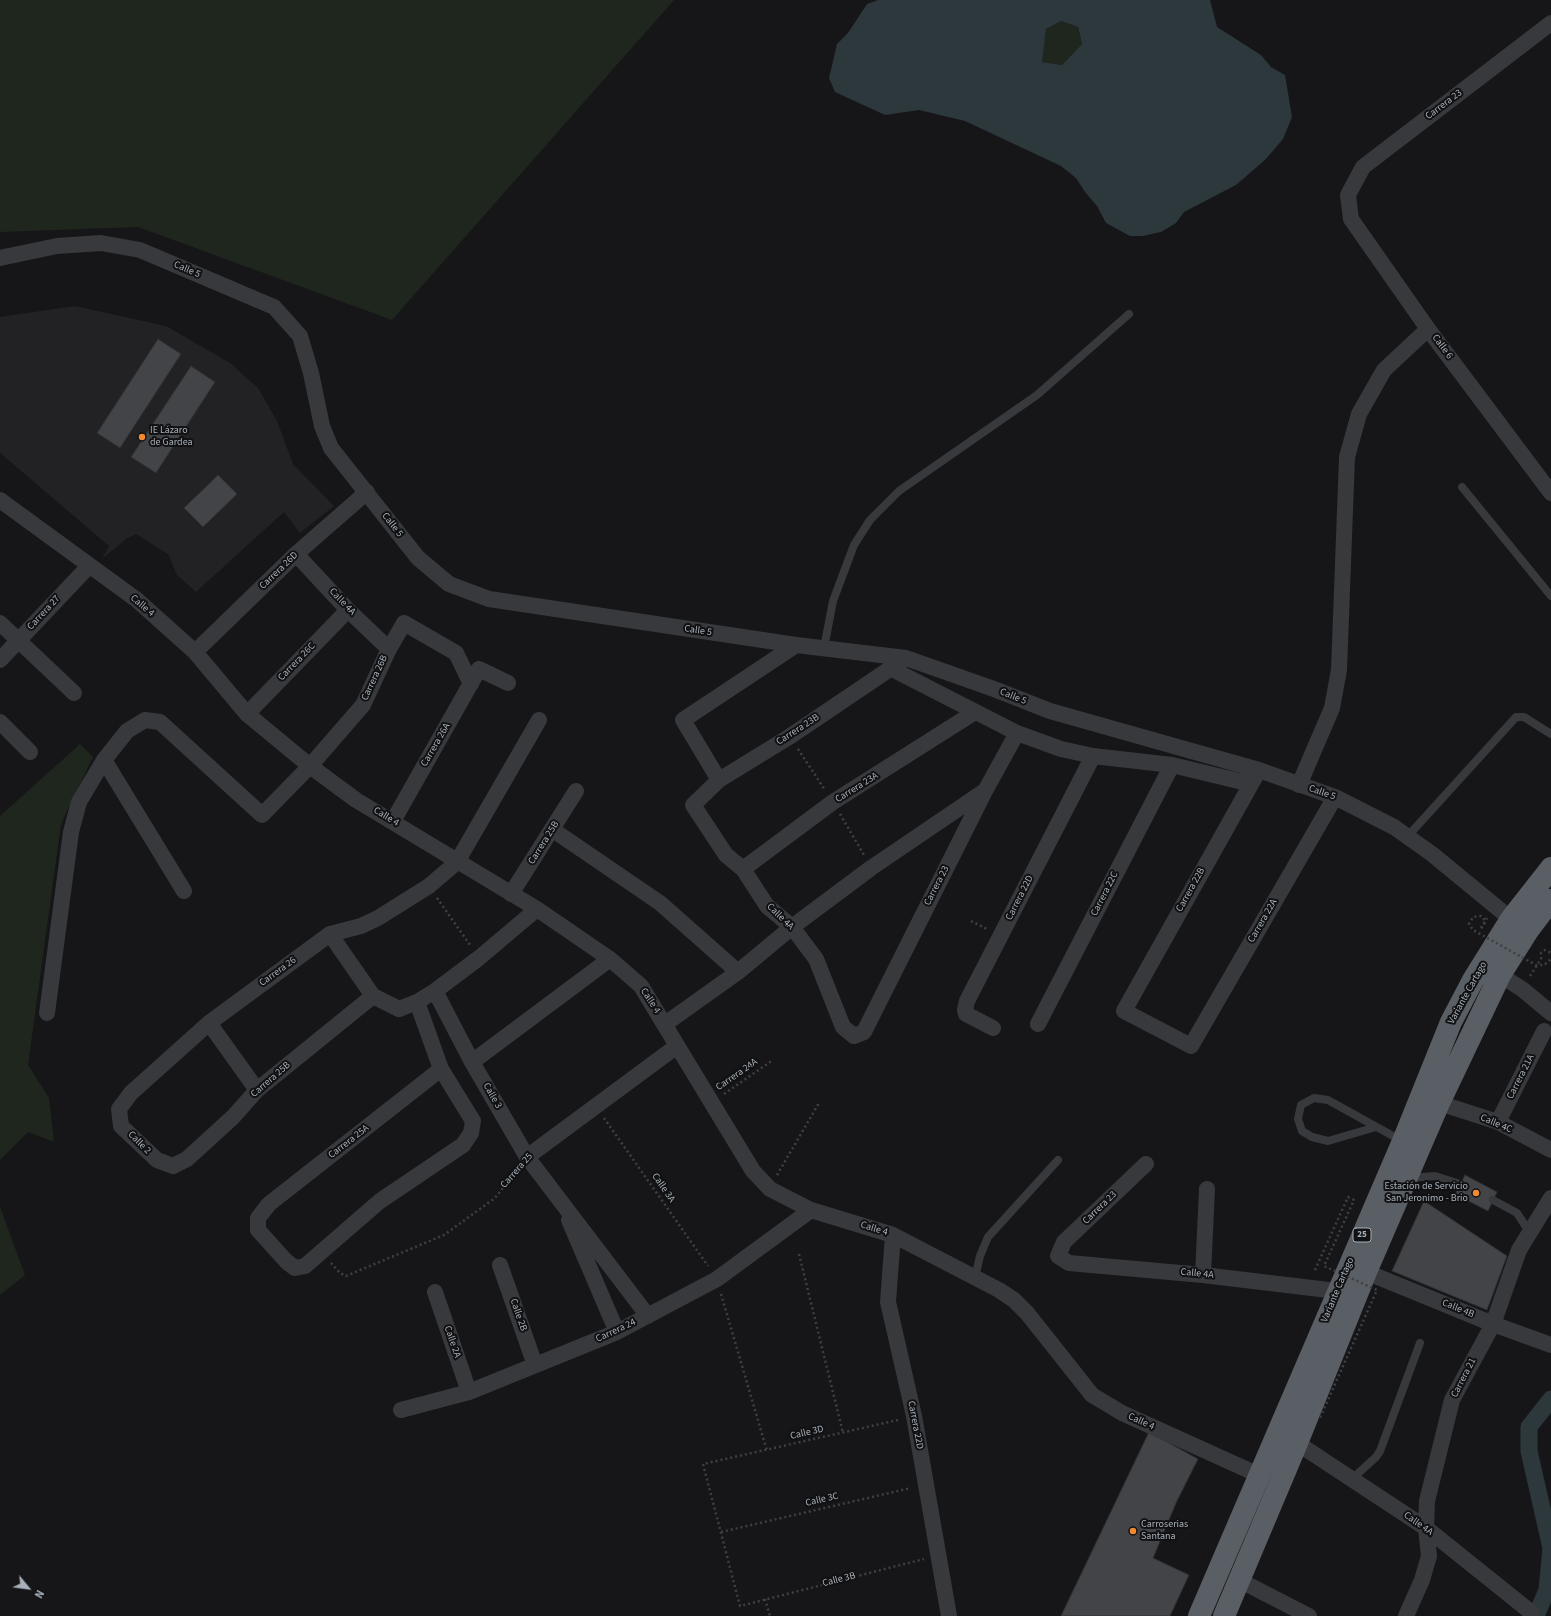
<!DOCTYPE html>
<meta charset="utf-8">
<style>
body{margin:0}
#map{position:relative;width:1551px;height:1616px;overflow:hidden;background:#161618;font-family:"Source Sans 3",sans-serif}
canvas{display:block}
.north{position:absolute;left:8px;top:1568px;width:40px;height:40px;-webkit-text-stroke:3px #111113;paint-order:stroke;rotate:119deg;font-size:11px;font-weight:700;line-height:16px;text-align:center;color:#a7b0b8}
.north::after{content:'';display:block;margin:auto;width:14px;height:18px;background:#a7b0b8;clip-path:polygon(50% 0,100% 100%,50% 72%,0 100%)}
</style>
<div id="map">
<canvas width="1551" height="1616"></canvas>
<div class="north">N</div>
</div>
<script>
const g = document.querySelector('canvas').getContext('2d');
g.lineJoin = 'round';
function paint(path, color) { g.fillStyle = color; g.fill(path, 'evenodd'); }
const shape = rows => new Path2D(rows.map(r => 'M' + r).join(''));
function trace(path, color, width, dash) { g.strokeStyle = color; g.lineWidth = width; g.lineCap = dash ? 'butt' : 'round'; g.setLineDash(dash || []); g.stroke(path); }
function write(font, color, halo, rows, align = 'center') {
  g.font = font + ' "Source Sans 3",sans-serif'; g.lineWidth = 4; g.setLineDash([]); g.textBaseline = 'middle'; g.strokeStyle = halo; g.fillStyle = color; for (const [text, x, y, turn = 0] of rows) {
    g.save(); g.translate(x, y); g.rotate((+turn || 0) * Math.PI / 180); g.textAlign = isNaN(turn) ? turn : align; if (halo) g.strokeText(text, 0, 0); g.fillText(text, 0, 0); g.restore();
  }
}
paint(shape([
 [75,306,166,326,230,363,258,388,277,421,293,464,334,506,300,533,284,512,196,592,177,575,168,554,136,534,126,539,102,559,109,546,0,453,0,317]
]), '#222225');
paint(shape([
 [0,0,674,0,392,320,138,227,0,232],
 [1061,21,1078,27,1082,44,1062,65,1041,62,1046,29],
 [80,744,93,757,61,824,28,1065,49,1098,54,1142,28,1132,0,1160,0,816],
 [0,1207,25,1275,0,1295]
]), '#1e261e');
paint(shape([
 [878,0,1210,0,1217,27,1261,55,1271,67,1285,75,1292,117,1283,139,1265,160,1236,185,1184,212,1176,223,1161,232,1143,236,1130,236,1106,223,1097,206,1085,192,1076,178,1061,166,965,121,919,110,885,115,835,92,829,78,837,44,848,33,867,4],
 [1061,21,1078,27,1082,44,1062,65,1042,62,1046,29]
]), '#2c383c');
trace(shape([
 [1536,1616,1547,1590,1551,1548,1529,1451,1529,1427,1551,1399]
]), '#2c383c', 17);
const building = shape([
 [158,339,181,354,120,448,97,433,158,339],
 [191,366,215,382,156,473,131,457,191,366],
 [218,475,237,494,203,527,184,508,218,475],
 [1465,1175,1497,1192,1488,1211,1455,1194,1465,1175],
 [1424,1201,1507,1256,1487,1310,1392,1271,1424,1201],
 [1149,1432,1198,1459,1176,1503,1153,1558,1189,1575,1170,1616,1061,1616,1149,1432]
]);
paint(building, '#424448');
trace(building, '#303034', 1);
trace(shape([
 [798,749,825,790],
 [840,814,864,855],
 [437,898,470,945],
 [971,921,987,929],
 [1481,928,1487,918],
 [1530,976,1541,959,1541,953,1545,950,1551,953],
 [724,1094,773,1060],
 [604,1118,708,1266],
 [777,1175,819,1103],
 [799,1254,843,1433],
 [331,1263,340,1273,346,1276,444,1235,495,1198,517,1170],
 [721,1294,767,1451],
 [898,1420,703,1464,740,1606,924,1559],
 [721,1532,911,1488],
 [765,1599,770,1616]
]), '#3d4044', 2.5, [2, 3]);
trace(shape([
 [1462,487,1551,596],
 [824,648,833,601,854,545,870,520,899,491,1037,395,1129,314],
 [1407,837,1516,717,1524,717,1551,734],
 [1376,1127,1328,1141,1312,1137,1302,1131,1298,1119,1301,1105,1314,1098,1328,1100,1402,1141],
 [1409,1178,1435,1176,1460,1184],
 [1493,1200,1517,1213,1530,1233],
 [975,1277,980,1256,988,1237,1058,1160],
 [1352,1479,1376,1457,1380,1451,1420,1343]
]), '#37393d', 8);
trace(shape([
 [1551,23,1363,167,1348,195,1351,219,1428,329,1551,493],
 [0,258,57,246,101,243,140,250,274,307,300,336,311,373,322,426,331,448,418,558,449,584,489,599,796,645,906,658,994,689,1050,711,1259,770,1335,797,1394,827,1432,854,1511,919],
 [0,500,137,600,195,652,247,714,310,766,356,800,537,909,610,959,641,986,753,1171,770,1189,811,1210,893,1235,999,1290,1014,1300,1027,1313,1092,1395,1122,1413,1259,1475],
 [296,554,348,610,389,649],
 [0,623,74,693],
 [195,652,296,554,367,492],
 [906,658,789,737,719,780,693,805,726,855,743,869,767,906,792,927,816,959,843,1027,854,1036,864,1032,985,791,1017,733],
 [0,660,89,566],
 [890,668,1017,733,1061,749,1093,756,1172,765,1251,784],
 [247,714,348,610],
 [0,722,30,752],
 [104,760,184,891],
 [1259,770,1124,1011,1191,1046,1335,797],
 [719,780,683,720,796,645],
 [1299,785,1332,708,1339,670,1347,457,1359,414,1384,370,1428,329],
 [393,821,479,669,508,683],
 [553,830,660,903,738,972],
 [743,869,833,802,975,712],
 [511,894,576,791],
 [330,934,373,996],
 [1500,975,1522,989,1551,1013],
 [435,991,472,1062,527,1157,648,1316],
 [373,996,257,1090,233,1117,187,1159,173,1166,157,1160,121,1126,119,1109,131,1093,209,1023,330,934,361,926,378,918,429,886,457,862,539,720],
 [373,996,399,1009,417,1002,435,991,479,958,537,909],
 [417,1002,441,1069,473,1121,471,1133,463,1145,380,1201,305,1266,295,1268,287,1262,258,1230,258,1218,269,1204,441,1069],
 [47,1013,71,832,79,802,104,760,127,731,145,720,160,722,262,815,310,766,363,705,389,649,404,623,456,653,471,684],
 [209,1023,257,1090],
 [665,1024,738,972,792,927,871,868,983,792],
 [1038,1024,1172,765],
 [993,1028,966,1014,965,1010,967,1001,1093,756],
 [472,1062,610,959],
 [1439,1103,1498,1122,1551,1150],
 [1498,1122,1544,1031],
 [527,1157,677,1046],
 [1146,1164,1064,1242,1058,1256,1069,1263,1203,1275,1337,1291],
 [569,1220,617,1332],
 [893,1235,888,1302,914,1416,949,1616],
 [500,1265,535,1365],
 [1366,1272,1493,1324,1551,1345],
 [1203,1275,1207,1189],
 [435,1292,469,1392],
 [401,1410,469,1392,617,1332,717,1279,811,1210],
 [1297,1443,1426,1528,1532,1613],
 [1239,1580,1309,1616],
 [1406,1616,1422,1580,1429,1556,1426,1528,1427,1501,1452,1400,1493,1324,1519,1250,1551,1198]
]), '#37393d', 16);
trace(shape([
 [1199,1616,1403,1141,1451,1022,1473,980,1511,919,1551,868],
 [1224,1616,1297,1443,1366,1272,1439,1103,1500,975,1529,929,1551,900]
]), '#5a5f65', 22);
trace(shape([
 [1481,928,1484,926,1485,920,1481,916,1473,917,1469,924,1473,930,1536,965,1544,965,1551,959],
 [1315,1270,1348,1197,1354,1200,1324,1266,1377,1290,1319,1420]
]), '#3d4044', 2.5, [2, 3]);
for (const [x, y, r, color] of [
 [142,437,4,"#f38932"],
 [1476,1193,4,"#f38932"],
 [1133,1531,4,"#f38932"]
]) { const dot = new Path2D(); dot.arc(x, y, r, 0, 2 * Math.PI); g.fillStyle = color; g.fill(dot); trace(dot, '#111113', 1.5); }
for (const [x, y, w] of [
 [1362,1235,18]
]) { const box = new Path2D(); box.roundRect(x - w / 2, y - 7, w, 14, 3); g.fillStyle = '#111113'; g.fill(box); trace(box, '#a7b0b8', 1); }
write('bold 9px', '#a7b0b8', null, [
 ["25",1362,1235]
]);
write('10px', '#a7b0b8', '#111113', [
 ["Carrera 23",1444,105,-37],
 ["Calle 5",187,270,23],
 ["Calle 6",1442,347,53],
 ["Calle 5",392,525,52],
 ["Carrera 26D",279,571,-44],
 ["Calle 4A",342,602,46],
 ["Calle 4",142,606,40],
 ["Carrera 27",44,613,-47],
 ["Calle 5",698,631,9],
 ["Carrera 26C",297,662,-46],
 ["Carrera 26B",375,678,-65],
 ["Calle 5",1013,697,22],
 ["Carrera 23B",798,730,-33],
 ["Carrera 26A",436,745,-60],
 ["Carrera 23A",857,788,-32],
 ["Calle 5",1322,793,19],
 ["Calle 4",386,817,31],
 ["Carrera 25B",544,843,-58],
 ["Carrera 23",937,886,-63],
 ["Carrera 22B",1191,890,-61],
 ["Carrera 22C",1105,894,-63],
 ["Carrera 22D",1020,898,-63],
 ["Calle 4A",780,917,44],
 ["Carrera 22A",1263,921,-60],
 ["Carrera 26",278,972,-36],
 ["Variante Cartago",1468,993,-61],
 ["Calle 4",650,1001,57],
 ["Carrera 24A",737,1075,-35],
 ["Carrera 21A",1521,1077,-63],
 ["Carrera 25B",271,1080,-41],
 ["Calle 3",492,1096,60],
 ["Calle 4C",1496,1124,23],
 ["Carrera 25A",349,1142,-38],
 ["Calle 2",139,1143,45],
 ["Carrera 25",517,1171,-49],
 ["Calle 3A",663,1188,55],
 ["Carrera 23",1100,1208,-44],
 ["Calle 4",874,1229,17],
 ["Calle 4A",1197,1274,6],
 ["Variante Cartago",1338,1290,-67],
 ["Calle 4B",1458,1309,22],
 ["Calle 2B",518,1315,71],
 ["Carrera 24",616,1331,-25],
 ["Calle 2A",452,1342,71],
 ["Carrera 21",1464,1378,-63],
 ["Calle 4",1141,1422,24],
 ["Carrera 22D",915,1425,79],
 ["Calle 3D",807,1433,-13],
 ["Calle 3C",822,1500,-13],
 ["Calle 4A",1418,1524,35],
 ["Calle 3B",839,1580,-14]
]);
write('10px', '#a7b0b8', '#111113', [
 ["IE Lázaro",150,431],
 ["de Gardea",150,443],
 ["Estación de Servicio",1468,1187,"right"],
 ["San Jeronimo - Brio",1468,1199,"right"],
 ["Carroserias",1141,1525],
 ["Santana",1141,1537]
], 'left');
</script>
